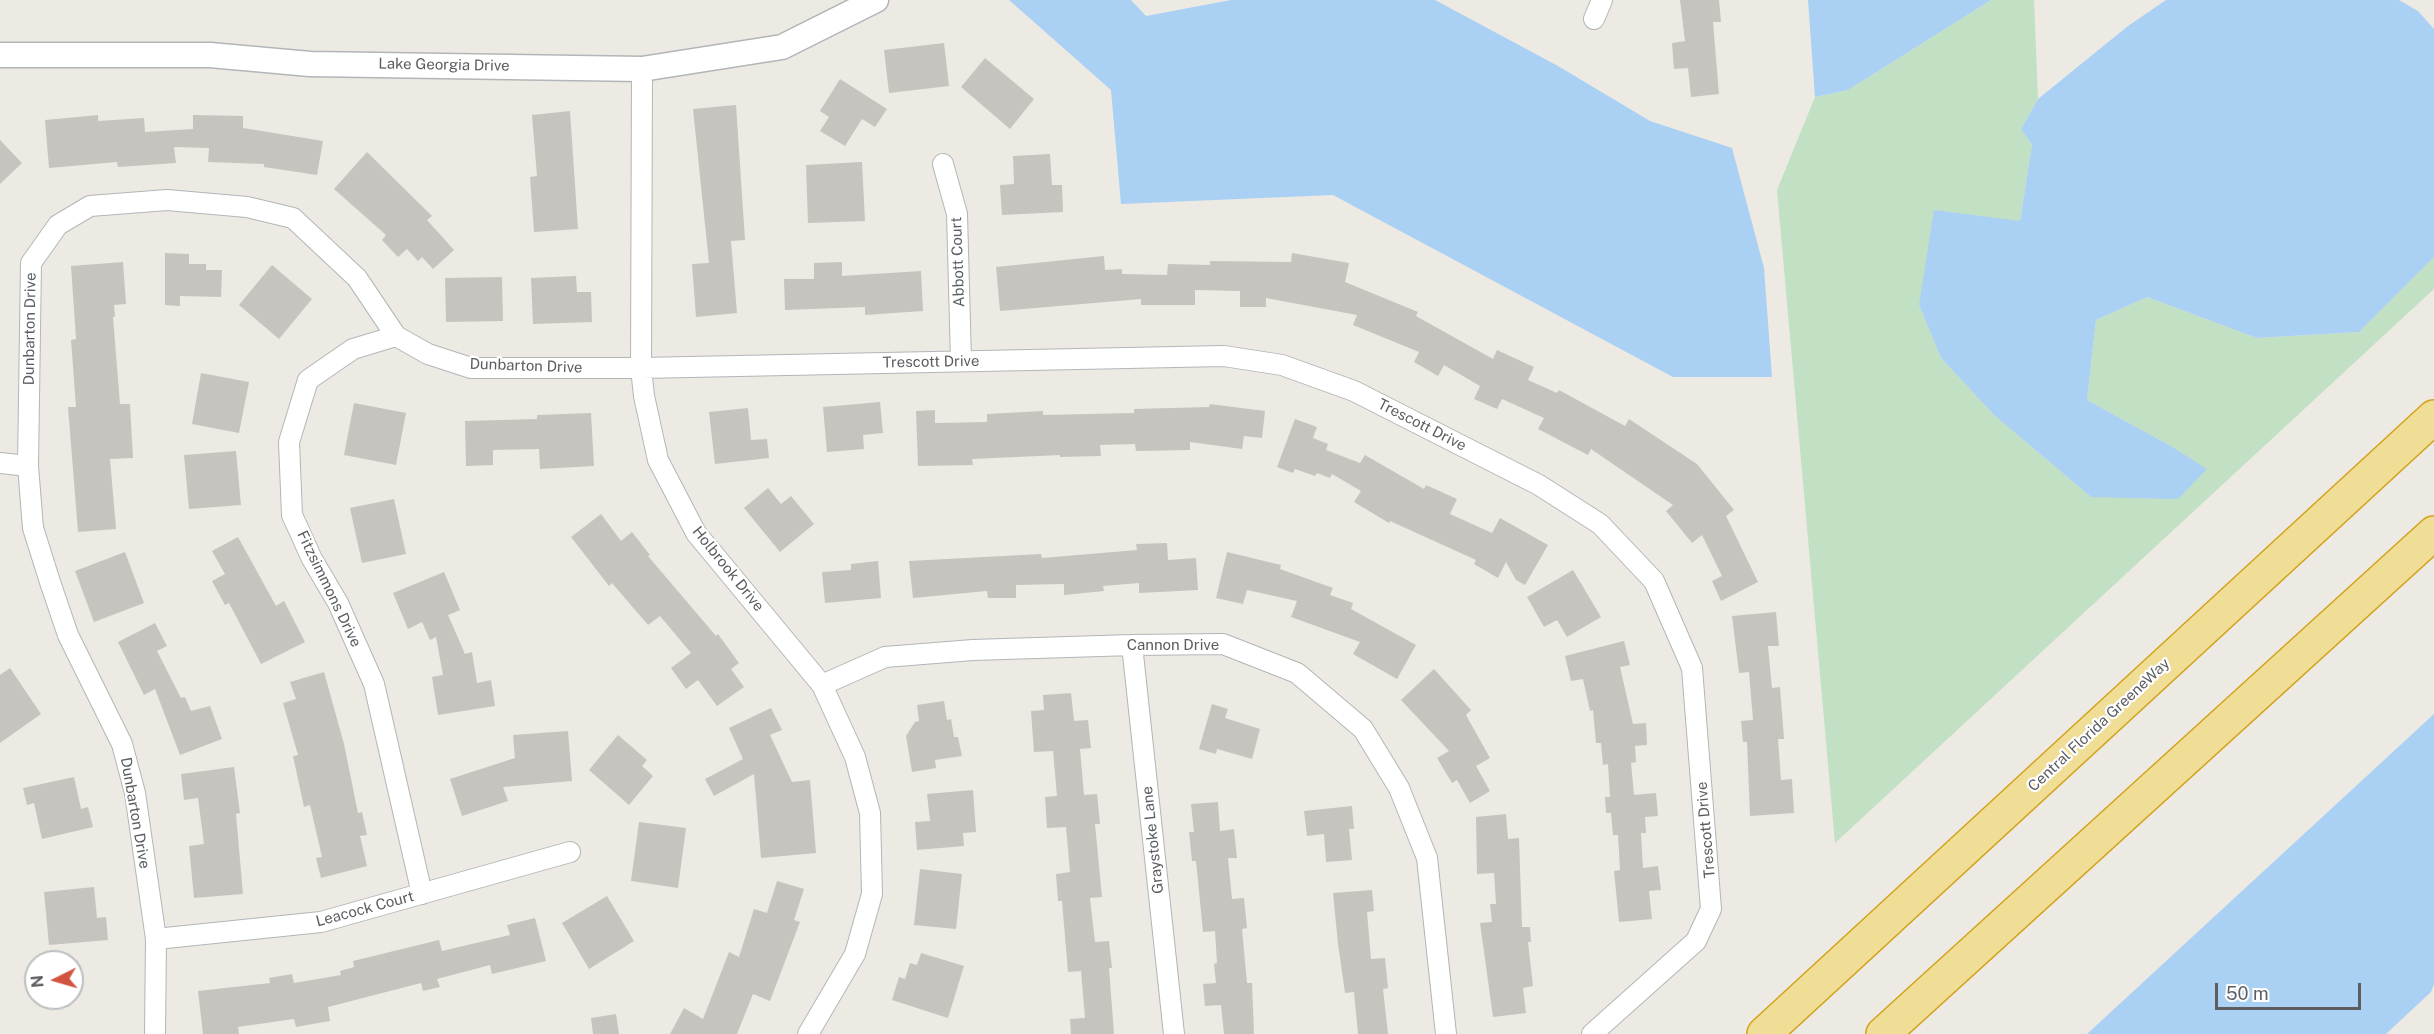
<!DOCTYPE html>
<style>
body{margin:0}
#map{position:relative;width:2434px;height:1034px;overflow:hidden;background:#eceae3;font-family:"Public Sans",sans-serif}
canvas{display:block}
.north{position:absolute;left:24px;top:950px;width:60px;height:60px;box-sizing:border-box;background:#fff;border:2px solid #bdbec0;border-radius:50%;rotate:265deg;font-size:16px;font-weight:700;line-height:24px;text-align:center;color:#5b5d61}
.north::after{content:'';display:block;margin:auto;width:21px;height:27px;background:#d35341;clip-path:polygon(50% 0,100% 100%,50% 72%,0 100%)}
.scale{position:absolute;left:2215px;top:983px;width:146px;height:27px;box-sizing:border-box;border:3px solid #5b5d61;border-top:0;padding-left:8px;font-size:18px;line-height:21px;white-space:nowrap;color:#5b5d61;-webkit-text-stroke:4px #fff;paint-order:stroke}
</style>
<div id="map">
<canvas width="2434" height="1034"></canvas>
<div class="north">N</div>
<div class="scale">50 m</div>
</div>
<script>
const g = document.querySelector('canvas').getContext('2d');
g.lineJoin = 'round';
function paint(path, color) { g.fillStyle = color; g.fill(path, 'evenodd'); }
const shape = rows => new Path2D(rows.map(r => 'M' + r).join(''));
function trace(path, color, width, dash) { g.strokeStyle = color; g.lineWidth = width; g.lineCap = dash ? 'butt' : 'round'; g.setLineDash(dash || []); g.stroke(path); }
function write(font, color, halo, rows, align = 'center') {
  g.font = font + ' "Public Sans",sans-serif'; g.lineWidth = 4.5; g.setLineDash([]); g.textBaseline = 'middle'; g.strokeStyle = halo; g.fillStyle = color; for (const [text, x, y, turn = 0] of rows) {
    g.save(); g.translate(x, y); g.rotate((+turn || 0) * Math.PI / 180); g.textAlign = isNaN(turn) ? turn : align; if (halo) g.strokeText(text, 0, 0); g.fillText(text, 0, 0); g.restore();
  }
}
paint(shape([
 [1991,0,2034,0,2038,99,2021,129,2032,145,2020,221,1919,305,1941,358,1994,415,2091,497,2169,445,2087,400,2096,320,2147,297,2257,338,2359,332,2434,257,2434,289,1835,843,1777,190,1815,97,1848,90]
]), '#c2e0c3');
paint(shape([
 [1009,0,1131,0,1146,16,1231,0,1435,0,1558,66,1650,121,1732,148,1764,268,1772,377,1673,377,1333,195,1121,204,1111,90],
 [1808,0,1991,0,1848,90,1815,97],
 [2166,0,2399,0,2418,11,2434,29,2434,257,2359,332,2257,338,2147,297,2096,320,2087,400,2169,445,2207,469,2178,499,2091,497,1994,415,1941,358,1919,305,1934,210,2020,221,2032,145,2021,129,2038,99,2128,26],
 [2434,714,2434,984,2431,992,2386,1034,2087,1034]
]), '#aad0f4');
paint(shape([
 [1680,0,1719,0,1721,22,1713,22,1719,94,1691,97,1688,68,1674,69,1672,43,1685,41],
 [944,43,949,86,889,93,884,50],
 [985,58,1034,99,1010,129,961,87],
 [840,79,887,109,875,127,862,119,845,146,820,131,829,117,820,111],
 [736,105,745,240,731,241,737,313,696,317,692,264,709,263,693,109],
 [570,111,578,229,534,232,530,177,537,176,532,115],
 [98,115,98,121,144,118,145,132,193,129,193,115,243,116,243,128,323,141,317,175,264,167,264,164,208,162,209,148,174,147,176,163,118,167,117,162,49,168,45,120],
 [0,140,22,163,0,184],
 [367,152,432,216,427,220,454,250,433,269,422,257,418,261,407,249,398,257,382,240,386,235,334,189],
 [1050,154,1052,185,1062,185,1063,212,1002,215,1000,185,1014,184,1013,156],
 [862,162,865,221,808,223,806,165],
 [165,253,189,254,189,264,206,264,206,270,222,270,221,297,180,296,180,306,165,305],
 [1292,253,1349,263,1345,282,1418,312,1416,316,1493,359,1497,350,1534,367,1528,380,1557,393,1559,390,1625,426,1629,419,1697,464,1734,510,1726,516,1758,582,1721,601,1712,581,1722,576,1702,535,1692,543,1666,511,1673,505,1591,449,1588,455,1538,429,1544,418,1502,399,1497,409,1474,399,1480,386,1444,365,1438,376,1414,362,1419,352,1353,325,1357,315,1266,298,1266,307,1240,307,1240,291,1195,290,1195,305,1141,305,1141,299,1000,311,996,267,1104,256,1105,270,1122,269,1122,274,1167,275,1168,264,1210,265,1210,261,1291,262],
 [123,262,126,304,114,305,115,317,113,317,120,404,130,404,133,458,110,459,116,529,78,532,68,407,76,407,71,340,76,339,71,266],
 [842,262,842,276,921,271,923,311,865,315,865,307,785,310,784,279,814,279,814,263],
 [272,265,312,299,279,339,239,305],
 [576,276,577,292,591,292,592,322,533,324,531,278],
 [502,277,503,321,446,322,445,278],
 [201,373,249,382,239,433,192,424],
 [880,402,883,433,863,435,864,449,827,452,823,407],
 [354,403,406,413,396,465,344,455],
 [1210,404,1265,411,1262,438,1244,436,1242,449,1190,442,1190,450,1136,451,1135,444,1100,445,1101,456,1060,457,1060,455,972,459,973,465,918,466,916,411,935,410,935,423,987,422,987,414,1043,411,1043,415,1134,413,1134,409,1209,407],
 [748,408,751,440,767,439,769,458,715,464,709,412],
 [591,413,594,466,540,469,539,449,493,450,493,465,466,466,465,421,537,419,537,415],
 [1295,419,1317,427,1313,438,1328,444,1326,450,1360,463,1365,455,1424,489,1426,485,1457,499,1450,514,1492,533,1500,518,1548,545,1525,585,1516,580,1506,562,1498,578,1474,564,1476,560,1390,521,1389,523,1354,502,1361,491,1332,474,1330,478,1317,473,1315,476,1295,469,1293,473,1277,467],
 [236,451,241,505,189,509,184,455],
 [768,488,781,504,791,496,814,524,780,552,744,508],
 [394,499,406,554,362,563,350,508],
 [601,514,621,541,632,532,650,555,648,556,716,636,718,634,739,663,731,669,744,687,717,706,698,680,686,689,671,668,691,653,660,616,648,625,612,583,609,586,571,537],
 [238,537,276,606,284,601,305,642,261,664,229,603,225,605,212,581,225,574,212,551],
 [1167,543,1168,560,1196,558,1198,590,1139,593,1139,583,1103,586,1104,591,1064,595,1064,584,1016,585,1016,598,988,598,987,591,913,598,909,561,1041,554,1042,558,1137,550,1136,544],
 [125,552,144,603,94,622,75,571],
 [1227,552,1281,565,1280,569,1333,588,1330,595,1353,603,1351,609,1416,645,1397,679,1353,654,1360,642,1291,617,1297,601,1247,590,1243,604,1216,598],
 [878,561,881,598,825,603,822,572,851,570,851,564],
 [1573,570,1601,617,1567,637,1557,620,1544,627,1527,597],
 [444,572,460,610,448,615,465,654,472,652,477,683,491,680,495,706,438,715,432,677,443,675,436,637,430,640,422,622,408,629,393,593],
 [1776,612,1779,646,1768,646,1772,688,1780,687,1784,739,1778,739,1781,780,1792,779,1794,813,1750,816,1747,742,1743,742,1741,721,1753,720,1749,672,1739,673,1732,616],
 [155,623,167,646,157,651,181,698,185,697,191,711,210,706,222,739,180,755,155,689,144,695,118,642],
 [1624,641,1630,665,1620,667,1633,724,1646,723,1647,745,1635,746,1636,762,1631,763,1634,795,1656,793,1658,816,1645,817,1646,833,1641,833,1643,868,1658,866,1661,890,1649,891,1652,919,1619,922,1614,871,1620,870,1618,835,1613,835,1611,813,1606,813,1605,797,1610,797,1608,764,1603,765,1601,743,1596,743,1593,710,1590,711,1583,679,1571,681,1565,656],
 [10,668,41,714,0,743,0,675],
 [1434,669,1471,710,1466,715,1490,758,1476,766,1490,791,1470,803,1457,780,1452,783,1437,758,1449,751,1401,700],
 [324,672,344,744,358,813,362,812,367,835,360,836,367,866,321,878,316,858,322,857,310,805,304,807,293,756,298,755,283,703,296,699,290,682],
 [1071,693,1074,721,1088,720,1091,748,1080,749,1084,795,1097,794,1100,824,1095,824,1102,897,1090,898,1095,942,1109,941,1112,968,1109,968,1114,1034,1071,1034,1070,1019,1085,1018,1081,971,1068,972,1062,901,1058,901,1056,874,1070,872,1066,827,1047,828,1045,797,1057,796,1053,751,1034,752,1031,711,1044,710,1043,695],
 [944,701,947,720,951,719,954,737,958,737,962,756,935,760,936,768,912,772,906,736,915,722,919,721,917,705],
 [1212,704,1228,709,1225,718,1260,729,1252,759,1217,749,1216,754,1199,749],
 [771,708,782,730,770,735,792,782,810,780,816,853,761,858,754,774,714,796,705,779,743,759,729,728],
 [568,731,572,781,503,787,508,801,462,816,450,779,515,758,513,735],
 [618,735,647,760,642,766,653,776,629,805,589,770],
 [234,767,240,813,236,814,243,894,194,898,189,846,204,844,198,798,184,800,181,774],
 [74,777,81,809,88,807,93,827,42,839,34,803,27,805,23,788],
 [973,790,976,832,963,833,964,846,917,850,915,822,930,821,927,794],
 [1218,802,1220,831,1234,829,1237,858,1228,858,1232,899,1244,898,1247,928,1242,929,1247,983,1252,983,1254,1034,1224,1034,1221,1005,1205,1006,1203,984,1216,983,1214,964,1217,963,1215,931,1203,932,1196,861,1192,861,1189,832,1194,832,1191,804],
 [1352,806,1354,829,1349,829,1352,860,1326,862,1324,834,1307,836,1304,811],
 [1506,814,1508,839,1519,838,1522,927,1530,927,1531,942,1528,942,1533,986,1523,988,1526,1013,1493,1017,1480,923,1492,922,1490,904,1496,904,1494,873,1477,874,1476,817],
 [639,822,686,828,678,888,631,881],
 [920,869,962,874,956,929,914,925],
 [777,881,804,889,794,920,800,922,770,1001,753,994,737,1034,670,1034,684,1008,703,1019,729,952,739,957,754,909,767,913],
 [94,887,97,918,106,917,108,940,49,945,44,892],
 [1372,890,1374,911,1367,912,1371,959,1385,958,1388,988,1383,989,1388,1034,1358,1034,1354,992,1345,993,1338,944,1333,893],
 [607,896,634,941,589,969,562,923],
 [535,918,546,961,492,974,490,965,437,979,440,987,423,991,421,983,328,1007,330,1021,296,1027,294,1019,238,1027,239,1034,203,1034,198,991,270,983,269,978,292,974,294,983,341,975,340,971,354,967,353,961,439,940,442,951,510,935,507,925],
 [921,953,964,966,948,1018,892,1000,899,977,905,979,910,963,917,965],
 [616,1014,619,1034,593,1034,591,1018]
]), '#c7c4bf');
const minor = shape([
 [1594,19,1602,0],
 [642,69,641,368,644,396,658,460,696,533,822,685,855,757,870,813,872,894,855,954,808,1034],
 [943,164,957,214,961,361],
 [396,336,353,349,308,380,289,442,292,515,312,559,338,603,374,684,422,894],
 [0,463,28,466],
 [1132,645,1174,1034],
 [822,685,885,657,973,650,1132,645,1223,644,1297,673,1363,729,1399,788,1427,858,1446,1034],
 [156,939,321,922,570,852],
 [155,1034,156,939,135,793,122,744,68,635,50,582,33,528,28,466,31,263,58,225,90,206,167,200,247,207,293,218,357,278,396,336,428,354,471,368,641,368,1224,356,1282,365,1354,391,1539,485,1600,524,1654,581,1692,668,1711,909,1696,941,1592,1034]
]);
const tertiary = shape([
 [0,55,210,55,310,64,642,69,782,47,876,0]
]);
const motorway = shape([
 [1764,1034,2434,417],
 [1883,1034,2434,533]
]);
trace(minor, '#b3b5b8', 22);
trace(tertiary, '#b3b5b8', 27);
trace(motorway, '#d3a21b', 36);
trace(minor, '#fff', 20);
trace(tertiary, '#fff', 24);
trace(motorway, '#f0dd96', 33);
write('15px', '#5b5d61', '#fff', [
 ["Lake Georgia Drive",444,65,1],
 ["Abbott Court",958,262,-92],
 ["Dunbarton Drive",30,329,-89],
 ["Trescott Drive",931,362,-1],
 ["Dunbarton Drive",526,366,2],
 ["Trescott Drive",1422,425,27],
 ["Holbrook Drive",728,569,51],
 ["Fitzsimmons Drive",329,589,64],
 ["Cannon Drive",1173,645],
 ["Central Florida GreeneWay",2099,725,-43],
 ["Dunbarton Drive",135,813,80],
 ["Trescott Drive",1706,830,-95],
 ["Graystoke Lane",1153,840,-96],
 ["Leacock Court",365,909,-15]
]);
</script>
